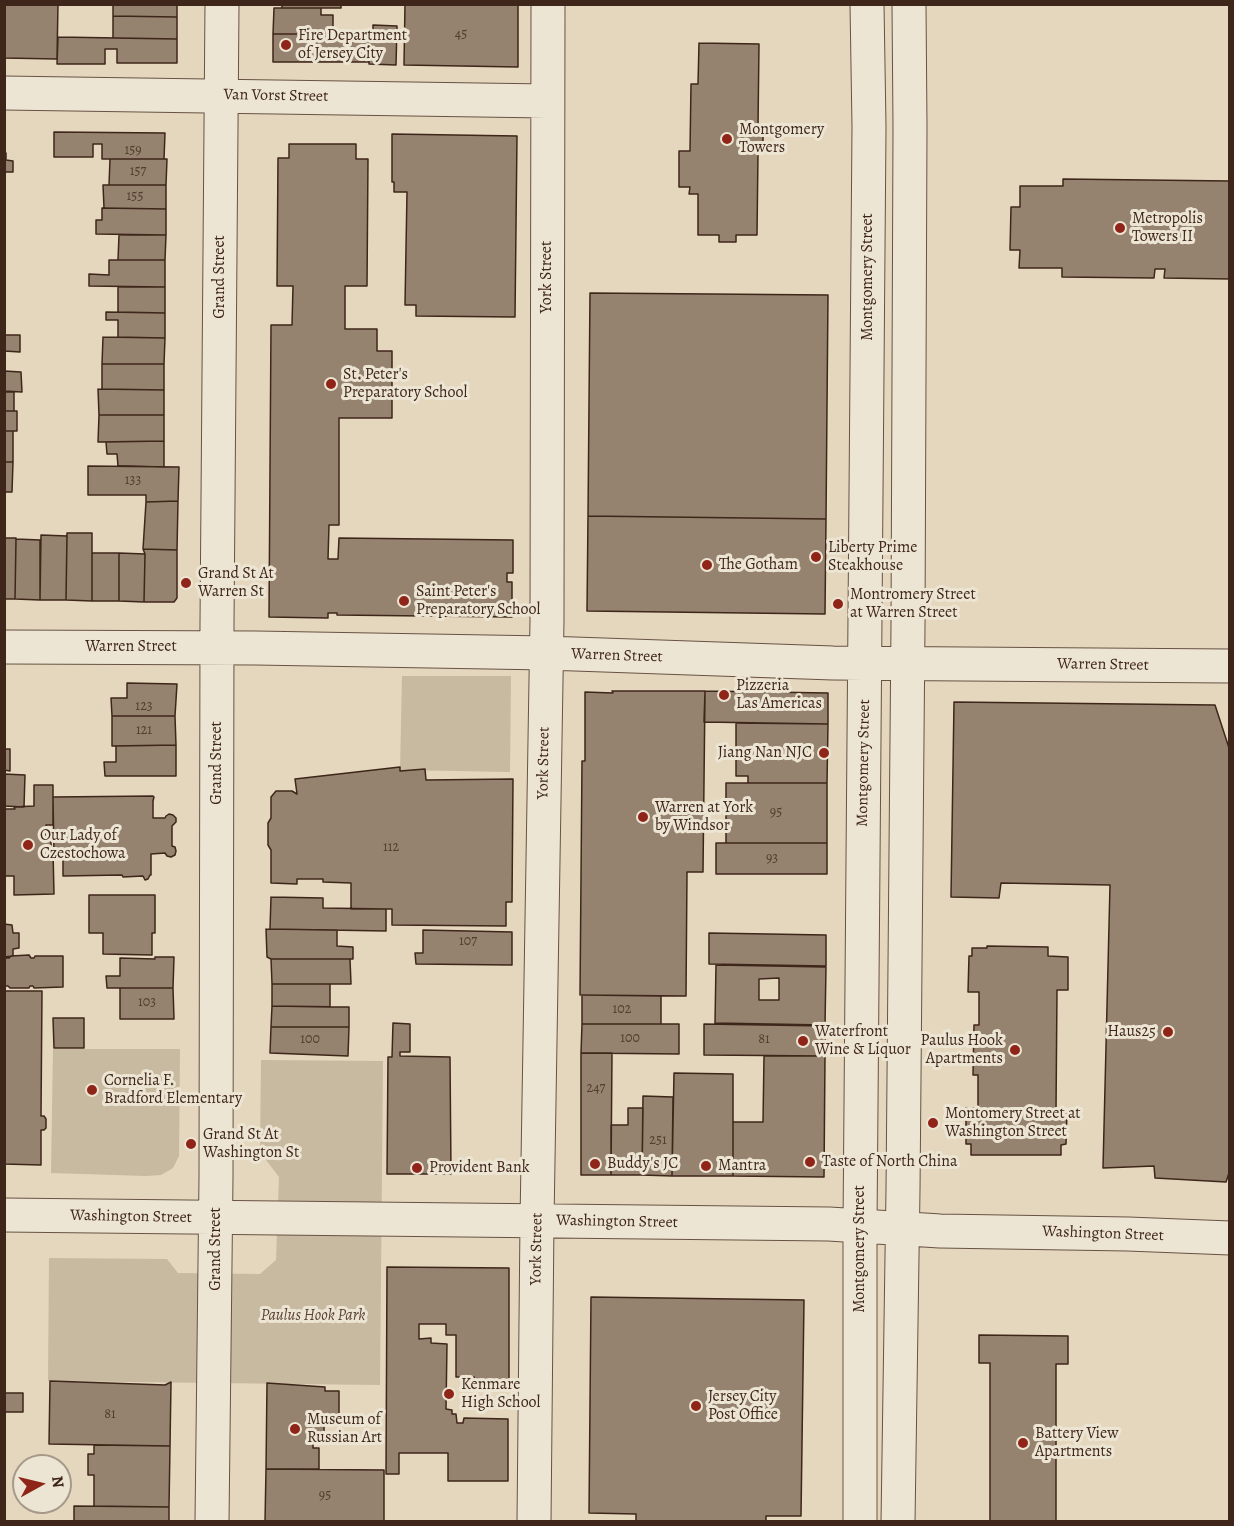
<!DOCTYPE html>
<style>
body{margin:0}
#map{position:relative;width:1234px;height:1526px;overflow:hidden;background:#e4d7bd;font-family:Alegreya,serif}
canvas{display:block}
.frame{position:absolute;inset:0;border:6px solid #3f261a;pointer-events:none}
.north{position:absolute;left:12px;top:1454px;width:60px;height:60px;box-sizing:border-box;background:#ede5d4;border:2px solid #a7998a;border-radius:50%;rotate:82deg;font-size:16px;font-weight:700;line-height:24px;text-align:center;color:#3f261a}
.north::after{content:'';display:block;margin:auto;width:21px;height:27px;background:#8f2418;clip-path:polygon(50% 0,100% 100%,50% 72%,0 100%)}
</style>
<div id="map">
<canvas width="1234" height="1526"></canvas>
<div class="frame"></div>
<div class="north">N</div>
</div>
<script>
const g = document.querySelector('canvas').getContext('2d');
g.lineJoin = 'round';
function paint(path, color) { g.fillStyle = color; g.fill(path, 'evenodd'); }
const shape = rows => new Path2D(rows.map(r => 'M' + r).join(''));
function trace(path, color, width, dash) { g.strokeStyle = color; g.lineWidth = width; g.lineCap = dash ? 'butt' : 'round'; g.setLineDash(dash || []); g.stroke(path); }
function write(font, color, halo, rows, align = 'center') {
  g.font = font + ' Alegreya,serif'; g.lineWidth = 6; g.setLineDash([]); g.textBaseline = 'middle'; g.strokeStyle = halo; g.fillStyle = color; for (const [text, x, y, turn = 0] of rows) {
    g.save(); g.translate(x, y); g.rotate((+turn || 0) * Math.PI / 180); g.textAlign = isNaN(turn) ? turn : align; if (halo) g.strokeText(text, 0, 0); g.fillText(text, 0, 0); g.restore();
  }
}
paint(shape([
 [402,676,511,676,510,772,400,770],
 [53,1049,180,1049,179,1156,173,1168,161,1175,146,1176,51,1173],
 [261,1060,383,1061,380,1385,48,1381,49,1258,167,1259,178,1273,260,1274,276,1260,279,1177,260,1152]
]), '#c8b9a1');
const building = shape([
 [4,4,58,4,57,59,4,58,4,4],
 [113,4,177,4,177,17,113,16,113,4],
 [282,4,341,4,341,8,282,8,282,4],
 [405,4,518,4,518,67,404,65,405,4],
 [274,8,321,8,321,15,333,15,333,34,273,34,274,8],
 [113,16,177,17,177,39,113,38,113,16],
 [373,25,397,26,396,65,369,64,369,32,373,32,373,25],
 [273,34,369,34,369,62,273,62,273,34],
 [58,37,177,39,177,63,117,63,117,49,105,49,105,64,57,64,58,37],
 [699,43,759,44,758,127,763,127,763,153,758,153,757,235,736,235,736,242,719,242,719,235,698,235,698,194,689,194,690,187,679,187,679,151,690,151,691,84,698,84,699,43],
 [54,132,165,133,164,159,102,159,102,144,93,144,93,157,54,157,54,132],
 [392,134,517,136,515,317,416,316,416,305,405,305,407,192,394,192,394,182,392,182,392,134],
 [289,144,356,144,356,159,368,159,367,286,345,286,345,329,377,329,377,351,392,351,392,418,339,418,339,525,329,525,328,559,338,559,339,538,513,540,513,573,507,573,507,582,512,582,512,617,337,615,337,613,328,613,328,618,269,617,271,325,292,325,293,286,277,286,278,158,289,158,289,144],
 [4,153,6,153,6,160,13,161,13,172,4,172,4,153],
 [110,159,167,159,166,185,109,185,110,159],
 [1063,179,1230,181,1230,279,1164,278,1165,269,1155,269,1154,278,1062,277,1062,268,1019,268,1020,250,1010,250,1011,207,1020,207,1020,186,1063,186,1063,179],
 [103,185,166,185,166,209,104,208,103,185],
 [102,208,166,209,166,235,96,234,96,220,102,220,102,208],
 [119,235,166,235,165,260,118,260,119,235],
 [109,260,165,260,165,287,89,286,89,274,109,275,109,260],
 [118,287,165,287,165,313,118,312,118,287],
 [590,293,828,295,826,519,588,516,590,293],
 [106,312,165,313,165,338,118,337,118,320,106,320,106,312],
 [4,335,20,335,20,352,4,351,4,335],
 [103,337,165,338,164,364,102,364,103,337],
 [102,364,164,364,164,390,102,389,102,364],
 [4,371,21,372,22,392,4,391,4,371],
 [98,389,164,390,164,415,99,415,98,389],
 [4,392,14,392,14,411,4,411,4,392],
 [4,411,17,411,17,431,4,431,4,411],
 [99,415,164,415,164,441,98,442,99,415],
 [4,431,13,431,13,462,4,462,4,431],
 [164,441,164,467,118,466,117,454,107,454,106,442,164,441],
 [4,462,13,462,12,492,4,492,4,462],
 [88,466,179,467,178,501,146,502,146,495,88,495,88,466],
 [178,501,177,550,143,549,146,502,178,501],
 [588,516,826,519,825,614,587,611,588,516],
 [67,533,92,533,92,601,66,600,67,533],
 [41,535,67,536,66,600,40,600,41,535],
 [4,538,16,538,15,599,4,599,4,538],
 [16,539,40,540,40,600,15,599,16,539],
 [143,549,177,550,177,598,174,602,144,602,145,554,143,549],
 [92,553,119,553,119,601,92,601,92,553],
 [119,553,145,554,144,602,119,601,119,553],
 [127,683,177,684,175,716,112,716,111,698,127,698,127,683],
 [612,691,705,691,703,872,687,872,686,996,580,995,582,761,585,761,585,692,613,693,612,691],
 [705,691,828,693,828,724,704,722,705,691],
 [954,702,1215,705,1230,751,1230,1170,1226,1182,1155,1178,1154,1166,1103,1168,1110,885,1001,883,999,898,951,897,954,702],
 [112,716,175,716,176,745,112,746,112,716],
 [736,723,828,724,827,783,748,783,748,776,736,776,736,723],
 [176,745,176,776,105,776,104,762,116,762,116,746,176,745],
 [4,749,10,749,10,771,4,770,4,749],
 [400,767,400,771,425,769,426,780,513,779,512,902,506,902,506,926,392,925,392,909,351,909,351,883,323,882,323,879,297,879,297,884,271,883,271,850,268,845,268,823,271,818,271,797,276,791,292,791,297,794,295,779,400,767],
 [4,774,25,775,24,807,4,806,4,774],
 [726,783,827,783,827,843,726,843,726,783],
 [34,785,53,785,53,825,46,825,46,839,51,839,51,851,53,851,54,894,14,895,14,876,4,876,4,809,15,809,14,807,34,806,34,785],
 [153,796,154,797,153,801,153,818,165,818,166,816,169,814,173,815,176,818,176,822,172,826,172,846,175,847,176,851,175,855,171,857,167,856,165,853,151,854,151,875,150,875,148,879,145,880,143,876,123,877,122,875,63,876,63,855,54,855,53,797,153,796],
 [716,843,827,843,827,874,716,874,716,843],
 [89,895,155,895,155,933,152,933,152,955,103,954,103,933,89,933,89,895],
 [271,897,323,898,323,908,386,909,386,931,270,929,271,897],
 [4,924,12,925,13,933,19,933,19,948,13,949,13,956,4,957,4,924],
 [266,929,337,930,337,946,353,947,353,959,271,959,267,957,266,929],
 [423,930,512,932,512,965,416,964,415,953,423,953,423,930],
 [709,933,826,935,826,966,709,964,709,933],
 [987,946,1048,947,1048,956,1068,957,1068,990,1057,990,1056,1111,1067,1111,1066,1144,1061,1145,1061,1155,971,1155,971,1144,966,1144,966,1108,978,1108,978,1075,973,1075,974,1025,979,1025,979,992,968,992,969,956,972,956,972,948,987,948,987,946],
 [29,955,31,958,34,958,35,956,63,956,63,987,34,988,33,986,30,986,29,988,10,988,8,986,4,986,4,958,9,958,11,956,29,955],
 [155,957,174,957,173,988,107,988,106,976,120,976,120,958,155,959,155,957],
 [271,959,350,959,351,984,272,984,271,959],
 [716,965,826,967,825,1025,715,1023,716,965],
 [779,978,779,1000,759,1000,759,979,779,978],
 [272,984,330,984,330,1007,272,1006,272,984],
 [120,988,173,988,174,1019,120,1019,120,988],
 [4,991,42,991,41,1116,44,1116,46,1119,46,1128,44,1130,41,1130,41,1165,4,1164,4,991],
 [582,995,661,996,661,1024,582,1024,582,995],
 [272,1006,349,1007,349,1027,271,1027,272,1006],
 [53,1018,84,1018,84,1048,54,1048,53,1018],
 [393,1023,410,1024,410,1052,400,1052,400,1056,450,1057,451,1174,387,1174,388,1057,392,1057,393,1023],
 [582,1024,679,1024,679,1054,581,1053,582,1024],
 [704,1024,825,1026,825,1056,704,1055,704,1024],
 [271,1027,349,1027,348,1056,270,1053,271,1027],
 [581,1053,612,1053,611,1175,581,1175,581,1053],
 [764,1056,825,1056,824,1177,733,1176,733,1122,763,1122,764,1056],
 [674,1073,733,1074,733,1176,672,1176,674,1073],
 [643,1096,673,1097,672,1176,642,1175,643,1096],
 [628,1108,643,1108,642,1175,611,1175,611,1125,628,1125,628,1108],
 [387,1267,509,1268,509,1380,475,1380,474,1377,456,1377,456,1335,446,1335,446,1324,419,1324,419,1339,431,1338,431,1343,447,1344,446,1409,452,1410,452,1414,456,1414,457,1423,463,1423,464,1418,508,1419,508,1481,448,1481,448,1453,399,1453,399,1474,386,1474,387,1267],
 [591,1297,804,1300,801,1516,766,1516,766,1522,636,1522,636,1514,589,1513,591,1297],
 [979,1335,1068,1336,1068,1364,1056,1364,1056,1522,990,1522,990,1363,979,1363,979,1335],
 [50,1381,165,1385,171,1382,170,1446,49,1444,50,1381],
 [267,1383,325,1387,325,1391,339,1391,339,1420,324,1420,324,1438,313,1438,313,1448,319,1448,319,1469,266,1469,267,1383],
 [4,1393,23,1393,23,1412,4,1412,4,1393],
 [94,1445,170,1446,169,1507,94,1506,94,1475,88,1475,88,1454,94,1454,94,1445],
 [266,1469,384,1470,384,1522,265,1522,266,1469],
 [74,1506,169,1507,169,1522,74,1522,74,1506]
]);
paint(building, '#95826f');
trace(building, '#3f261a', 1.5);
const minor = shape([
 [4,93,547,101],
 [4,647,256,648,546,653,833,663,1230,666],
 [4,1215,829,1224,940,1231,1128,1234,1230,1238],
 [212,1522,216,1177,217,623,222,4],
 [534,1522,537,1221,547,620,548,4],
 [860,1522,860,1226,869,127,867,4],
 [898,1522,903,1190,908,625,910,127,909,4]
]);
trace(minor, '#685243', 35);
trace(minor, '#ede5d4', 33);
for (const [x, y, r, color] of [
 [286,45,6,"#8f2418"],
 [727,139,6,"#8f2418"],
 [1120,228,6,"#8f2418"],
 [331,384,6,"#8f2418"],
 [816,557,6,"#8f2418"],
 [707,565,6,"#8f2418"],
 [186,583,6,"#8f2418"],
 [404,601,6,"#8f2418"],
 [838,604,6,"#8f2418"],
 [724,695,6,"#8f2418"],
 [824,753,6,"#8f2418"],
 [643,817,6,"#8f2418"],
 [28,845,6,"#8f2418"],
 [1168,1032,6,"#8f2418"],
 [803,1041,6,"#8f2418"],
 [1015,1050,6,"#8f2418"],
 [92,1090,6,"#8f2418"],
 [933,1123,6,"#8f2418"],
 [191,1144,6,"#8f2418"],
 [810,1162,6,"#8f2418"],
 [595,1164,6,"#8f2418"],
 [706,1166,6,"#8f2418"],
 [417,1168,6,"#8f2418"],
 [449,1394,6,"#8f2418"],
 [696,1406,6,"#8f2418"],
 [295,1429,6,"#8f2418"],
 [1023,1443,6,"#8f2418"]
]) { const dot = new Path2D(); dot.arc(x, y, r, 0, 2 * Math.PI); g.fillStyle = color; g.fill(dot); trace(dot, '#ede5d4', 2); }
write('14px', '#543d2f', null, [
 ["45",461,35],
 ["159",133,151],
 ["157",138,172],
 ["155",135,197],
 ["133",133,481],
 ["123",144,707],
 ["121",144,731],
 ["95",776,813],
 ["112",391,848],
 ["93",772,859],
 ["107",468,942],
 ["103",147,1003],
 ["102",622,1010],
 ["100",630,1039],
 ["100",310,1040],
 ["81",764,1040],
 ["247",596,1089],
 ["251",658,1141],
 ["81",110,1415],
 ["95",325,1496]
]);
write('16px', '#3f261a', '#ede5d4', [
 ["Fire Department",298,36],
 ["of Jersey City",298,54],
 ["Montgomery",739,130],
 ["Towers",739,148],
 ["Metropolis",1132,219],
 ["Towers II",1132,237],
 ["St. Peter's",343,375],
 ["Preparatory School",343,393],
 ["Liberty Prime",828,548],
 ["Steakhouse",828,566],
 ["The Gotham",719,565],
 ["Grand St At",198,574],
 ["Warren St",198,592],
 ["Saint Peter's",416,592],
 ["Preparatory School",416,610],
 ["Montromery Street",850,595],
 ["at Warren Street",850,613],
 ["Pizzeria",736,686],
 ["Las Americas",736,704],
 ["Jiang Nan NJC",812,753,"right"],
 ["Warren at York",655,808],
 ["by Windsor",655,826],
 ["Our Lady of",40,836],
 ["Czestochowa",40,854],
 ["Waterfront",815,1032],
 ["Wine & Liquor",815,1050],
 ["Haus25",1156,1032,"right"],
 ["Paulus Hook",1003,1041,"right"],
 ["Apartments",1003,1059,"right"],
 ["Cornelia F.",104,1081],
 ["Bradford Elementary",104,1099],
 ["Montomery Street at",945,1114],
 ["Washington Street",945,1132],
 ["Grand St At",203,1135],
 ["Washington St",203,1153],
 ["Taste of North China",822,1162],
 ["Buddy's JC",607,1164],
 ["Mantra",718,1166],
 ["Provident Bank",429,1168],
 ["Kenmare",461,1385],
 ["High School",461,1403],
 ["Jersey City",708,1397],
 ["Post Office",708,1415],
 ["Museum of",307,1420],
 ["Russian Art",307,1438],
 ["Battery View",1035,1434],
 ["Apartments",1035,1452]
], 'left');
write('16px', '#3f261a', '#ede5d4', [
 ["Van Vorst Street",276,96,1],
 ["Grand Street",220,277,-90],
 ["York Street",547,277,-90],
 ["Montgomery Street",868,277,-90],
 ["Warren Street",131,647],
 ["Warren Street",617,656,2],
 ["Warren Street",1103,665,1],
 ["Grand Street",217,763,-90],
 ["York Street",544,763,-89],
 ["Montgomery Street",864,763,-89],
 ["Washington Street",131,1217,1],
 ["Washington Street",617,1222,1],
 ["Washington Street",1103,1234,2],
 ["Grand Street",216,1249,-90],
 ["York Street",537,1249,-89],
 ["Montgomery Street",860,1249,-90]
]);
write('italic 16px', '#5a4335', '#ede5d4', [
 ["Paulus Hook Park",313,1316]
]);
</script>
